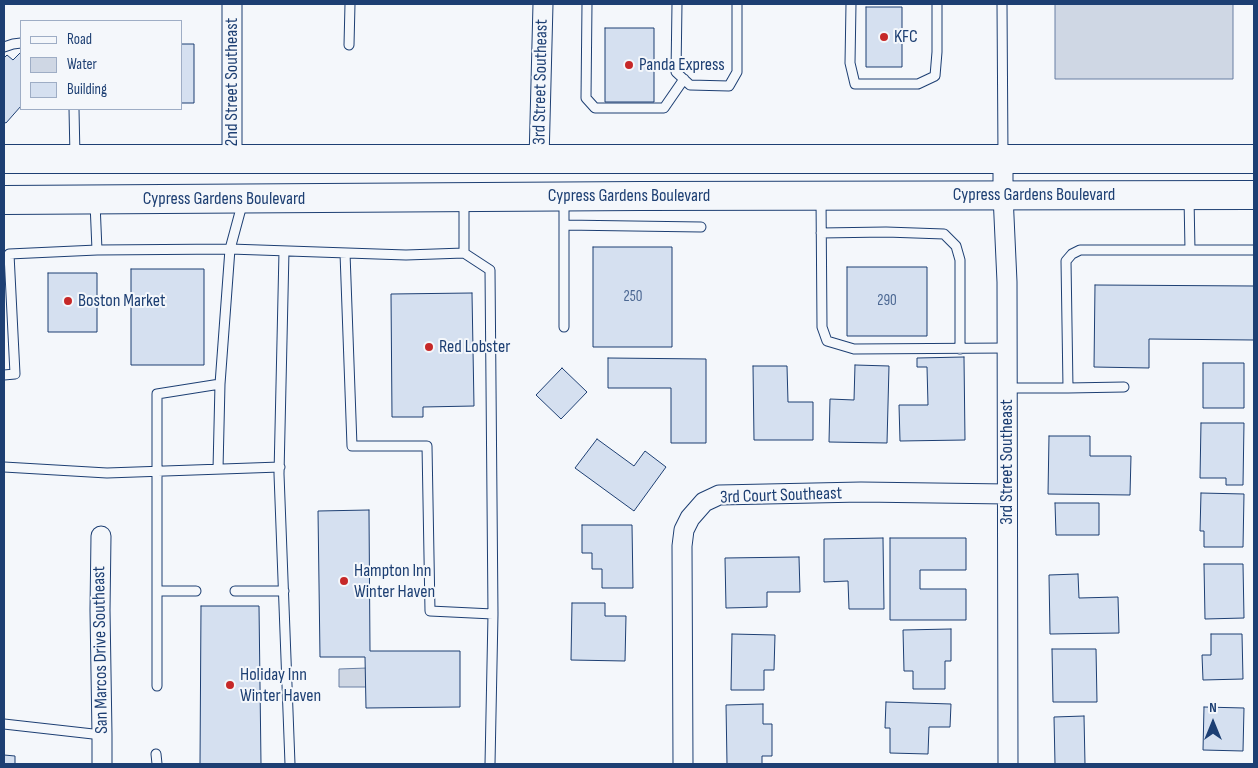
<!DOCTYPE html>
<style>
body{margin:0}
#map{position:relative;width:1258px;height:768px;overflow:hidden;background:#f4f7fb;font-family:"Sofia Sans Condensed",sans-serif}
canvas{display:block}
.frame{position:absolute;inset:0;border:5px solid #1d3f73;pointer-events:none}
.legend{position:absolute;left:20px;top:20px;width:162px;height:90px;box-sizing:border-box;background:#f4f7fb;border:1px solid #9eadc5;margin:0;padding:6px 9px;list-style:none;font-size:15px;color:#1d3f73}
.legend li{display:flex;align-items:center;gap:10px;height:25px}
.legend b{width:25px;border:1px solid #9eadc5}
.north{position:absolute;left:1188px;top:698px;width:50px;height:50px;-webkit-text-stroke:4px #f4f7fb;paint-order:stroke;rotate:0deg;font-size:14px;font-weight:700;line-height:20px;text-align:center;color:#1d3f73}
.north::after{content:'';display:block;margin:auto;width:18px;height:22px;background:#1d3f73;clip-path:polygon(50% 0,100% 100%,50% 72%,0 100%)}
</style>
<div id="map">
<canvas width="1258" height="768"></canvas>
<div class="frame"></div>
<ul class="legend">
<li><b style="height:6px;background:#f4f7fb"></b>Road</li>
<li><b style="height:14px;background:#cfd7e4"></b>Water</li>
<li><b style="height:14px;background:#d5e0f0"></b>Building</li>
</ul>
<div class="north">N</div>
</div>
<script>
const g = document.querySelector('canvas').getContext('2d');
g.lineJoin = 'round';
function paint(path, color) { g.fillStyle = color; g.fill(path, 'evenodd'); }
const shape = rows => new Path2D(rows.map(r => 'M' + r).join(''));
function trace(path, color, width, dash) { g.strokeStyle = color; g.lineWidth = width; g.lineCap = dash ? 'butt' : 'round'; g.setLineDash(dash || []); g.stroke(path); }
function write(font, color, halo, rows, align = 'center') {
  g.font = font + ' "Sofia Sans Condensed",sans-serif'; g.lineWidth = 4; g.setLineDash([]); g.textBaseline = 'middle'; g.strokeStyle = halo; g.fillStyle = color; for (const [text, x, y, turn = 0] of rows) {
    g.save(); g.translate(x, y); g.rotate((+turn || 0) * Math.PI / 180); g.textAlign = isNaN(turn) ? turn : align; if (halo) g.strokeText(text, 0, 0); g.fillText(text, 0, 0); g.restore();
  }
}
const water = shape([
 [1055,4,1233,4,1233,79,1055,79,1055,4],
 [367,668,367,687,339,687,339,669,367,668]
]);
paint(water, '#cfd7e4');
trace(water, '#687fa3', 1);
const building = shape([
 [866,7,902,7,902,67,866,67,866,7],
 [605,28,654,28,654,102,605,102,605,28],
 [181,44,194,44,194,103,181,103,181,44],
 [21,52,21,106,6,123,4,122,4,58,7,55,13,60,21,52],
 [593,247,672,247,672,347,593,347,593,247],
 [847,267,927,267,927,336,847,336,847,267],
 [131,269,204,269,204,365,131,365,131,269],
 [48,273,97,273,97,332,48,332,48,273],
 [1095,285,1254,286,1254,340,1149,339,1149,368,1094,367,1095,285],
 [472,293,474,406,423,407,423,417,392,417,391,294,472,293],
 [964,357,965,440,900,441,899,405,928,405,927,367,917,367,917,358,964,357],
 [608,358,706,359,706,443,671,443,671,388,608,388,608,358],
 [1203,363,1244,363,1244,408,1203,408,1203,363],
 [855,365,889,366,887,443,829,442,830,399,854,400,855,365],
 [753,366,787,366,788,402,813,402,813,440,754,440,753,366],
 [562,368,587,392,561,419,536,395,562,368],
 [1201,423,1244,423,1243,485,1226,485,1226,478,1200,478,1201,423],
 [1049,436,1090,436,1090,456,1131,456,1130,495,1048,494,1049,436],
 [597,439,634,466,645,451,666,467,634,511,575,468,597,439],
 [1201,493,1244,494,1243,547,1204,547,1204,531,1200,531,1201,493],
 [1055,503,1099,503,1099,535,1056,535,1055,503],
 [369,510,370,651,460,651,460,707,366,708,365,657,320,657,318,511,369,510],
 [582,525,632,525,633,588,602,588,602,569,592,569,592,553,582,553,582,525],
 [883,538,884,609,849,609,848,581,824,582,824,539,883,538],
 [890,538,966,538,966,570,920,570,920,589,966,589,966,620,890,620,890,538],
 [799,557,800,592,767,592,767,607,726,608,725,558,799,557],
 [1204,564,1243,564,1244,618,1205,619,1204,564],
 [1078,574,1079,598,1118,597,1119,633,1050,634,1049,575,1078,574],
 [572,603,605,603,605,616,626,616,625,661,571,660,572,603],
 [201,606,259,606,261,764,200,764,201,606],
 [951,629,951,661,945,661,945,689,913,689,913,671,904,671,903,630,951,629],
 [732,634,775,635,774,670,764,670,764,690,731,690,732,634],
 [1211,634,1242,634,1243,679,1203,680,1202,655,1211,655,1211,634],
 [1052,649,1096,649,1097,702,1053,702,1052,649],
 [886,702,951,704,950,727,929,727,928,754,890,753,890,728,885,728,886,702],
 [763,704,763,724,772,724,772,756,762,756,762,764,727,764,726,705,763,704],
 [1204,707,1244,708,1243,751,1203,750,1204,707],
 [1084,716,1085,764,1055,764,1054,717,1084,716],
 [4,755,15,756,15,764,4,764,4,755]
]);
paint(building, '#d5e0f0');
trace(building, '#1d3f73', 1);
const lane = shape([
 [587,4,586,98,595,108,664,108,684,79],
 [677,4,676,72,690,85,729,86,737,72,737,4],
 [851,4,850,63,855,84,918,84,935,76,937,52,937,4],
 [1002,4,1003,156],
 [349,45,350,4],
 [4,47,13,44,21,43],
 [74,109,75,157],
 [821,198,822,327,827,341,854,349,1007,348],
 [1189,198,1190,250,1254,250],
 [564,199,564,327],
 [243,201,230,249,406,255,464,253,464,199],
 [95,203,97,250],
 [564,225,701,227],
 [821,233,886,232,944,234,956,246,960,260,960,349],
 [284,251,279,474,290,764],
 [345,253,352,446,427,446,430,611,493,614,490,270,464,253],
 [4,375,15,374,9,254,97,250,230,249,220,384,157,394,157,591,196,591],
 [1007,388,1068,388,1066,261,1072,254,1080,250,1190,250],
 [1068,388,1124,387],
 [4,467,107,473,280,467],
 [218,469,220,384],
 [235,591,284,591],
 [157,686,157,591],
 [4,724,102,735],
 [156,754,157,764],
 [490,764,493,614]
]);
const street = shape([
 [1003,159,1003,195,1007,282,1008,764],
 [232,160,232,4],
 [539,160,543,4],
 [101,536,100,610,102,735,102,764],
 [683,764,682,546,684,530,690,518,704,502,719,495,861,492,1007,494]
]);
const primary = shape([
 [4,159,1254,159],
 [4,200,640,196,1254,195]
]);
trace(lane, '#1d3f73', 11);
trace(street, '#1d3f73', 21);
trace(primary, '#1d3f73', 30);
trace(lane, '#f4f7fb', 9);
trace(street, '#f4f7fb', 19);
trace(primary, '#f4f7fb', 28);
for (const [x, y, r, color] of [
 [884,37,5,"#c62828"],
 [629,65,5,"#c62828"],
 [68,301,5,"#c62828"],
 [429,347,5,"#c62828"],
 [344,581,5,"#c62828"],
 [230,685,5,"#c62828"]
]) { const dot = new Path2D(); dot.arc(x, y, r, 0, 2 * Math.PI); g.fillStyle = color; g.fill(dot); trace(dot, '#f4f7fb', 2); }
write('15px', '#4b6792', null, [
 ["250",633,297],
 ["290",887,301]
]);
write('18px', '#1d3f73', '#f4f7fb', [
 ["KFC",894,37],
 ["Panda Express",639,65],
 ["Boston Market",78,301],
 ["Red Lobster",439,347],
 ["Hampton Inn",354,571],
 ["Winter Haven",354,592],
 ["Holiday Inn",240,675],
 ["Winter Haven",240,696]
], 'left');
write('18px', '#1d3f73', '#f4f7fb', [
 ["2nd Street Southeast",232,82,-90],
 ["3rd Street Southeast",541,82,-89],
 ["Cypress Gardens Boulevard",1034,195],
 ["Cypress Gardens Boulevard",629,196],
 ["Cypress Gardens Boulevard",224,199],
 ["3rd Street Southeast",1007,462,-90],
 ["3rd Court Southeast",781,496,-2],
 ["San Marcos Drive Southeast",101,650,-91]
]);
</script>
